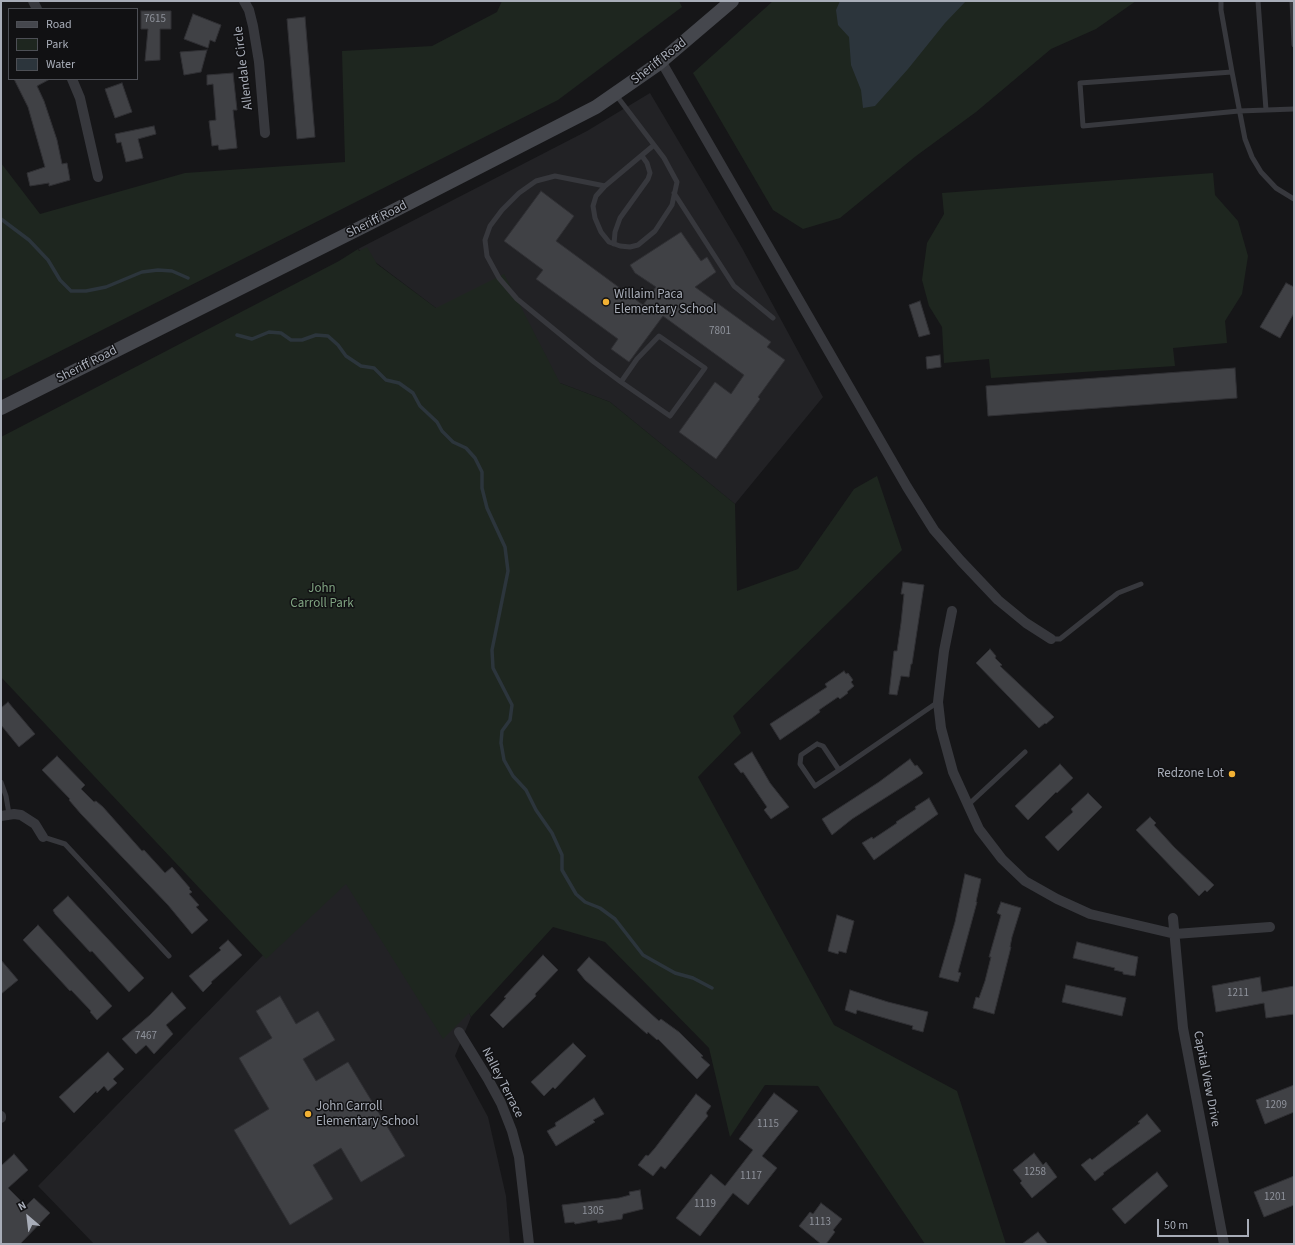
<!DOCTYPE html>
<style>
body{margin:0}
#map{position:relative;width:1295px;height:1245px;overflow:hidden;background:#161618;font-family:"Source Sans 3",sans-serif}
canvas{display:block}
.frame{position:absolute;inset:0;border:2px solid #a8adb8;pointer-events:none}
.legend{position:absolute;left:8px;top:8px;width:130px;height:72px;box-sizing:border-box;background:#111113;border:1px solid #4d4f55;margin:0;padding:5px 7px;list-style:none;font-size:12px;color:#a8adb8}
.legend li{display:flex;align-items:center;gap:8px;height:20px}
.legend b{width:20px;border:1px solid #4d4f55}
.north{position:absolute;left:8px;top:1197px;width:40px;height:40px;-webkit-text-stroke:3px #111113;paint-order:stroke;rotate:332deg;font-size:11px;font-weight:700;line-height:16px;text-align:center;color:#a8adb8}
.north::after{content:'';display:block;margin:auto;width:14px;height:18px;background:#a8adb8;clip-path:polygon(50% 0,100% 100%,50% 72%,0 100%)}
.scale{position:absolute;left:1157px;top:1219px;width:92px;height:18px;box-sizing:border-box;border:2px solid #a8adb8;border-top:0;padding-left:5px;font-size:12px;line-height:14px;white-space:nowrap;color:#a8adb8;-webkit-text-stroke:3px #111113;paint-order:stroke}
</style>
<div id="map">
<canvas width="1295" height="1245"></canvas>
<div class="frame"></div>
<ul class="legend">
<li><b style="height:5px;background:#45474d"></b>Road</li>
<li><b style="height:11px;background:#1e261f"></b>Park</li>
<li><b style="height:11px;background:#2c353c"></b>Water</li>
</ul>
<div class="north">N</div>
<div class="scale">50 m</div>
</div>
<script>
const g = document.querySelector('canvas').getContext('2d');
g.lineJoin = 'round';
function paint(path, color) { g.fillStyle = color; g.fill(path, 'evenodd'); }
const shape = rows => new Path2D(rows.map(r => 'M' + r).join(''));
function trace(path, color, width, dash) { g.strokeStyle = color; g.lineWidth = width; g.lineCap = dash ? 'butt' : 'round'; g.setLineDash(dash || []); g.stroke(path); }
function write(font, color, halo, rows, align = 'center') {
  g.font = font + ' "Source Sans 3",sans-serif'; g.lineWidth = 3; g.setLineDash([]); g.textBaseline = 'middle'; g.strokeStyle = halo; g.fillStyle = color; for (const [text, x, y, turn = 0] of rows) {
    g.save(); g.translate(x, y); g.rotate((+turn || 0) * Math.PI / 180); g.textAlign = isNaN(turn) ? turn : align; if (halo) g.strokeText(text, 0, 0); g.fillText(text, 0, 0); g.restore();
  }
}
paint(shape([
 [650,93,742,248,823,397,735,504,610,402,510,364,358,249,587,131],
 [379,735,419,903,471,1017,455,1056,488,1117,506,1196,510,1244,94,1244,38,1186,268,950]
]), '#222225');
paint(shape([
 [502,1,679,1,682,7,558,100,1,381,1,163,40,214,185,173,345,162,342,51,432,46,497,12],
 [773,1,1136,1,1096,29,1051,49,976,112,916,156,840,218,803,229,773,210,693,73],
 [1213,173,1215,195,1238,221,1248,256,1242,294,1225,321,1227,343,1173,348,1175,366,991,378,989,359,944,363,942,327,929,306,922,280,927,243,944,214,942,193],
 [367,247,377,264,436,308,504,274,560,383,610,402,735,504,737,591,798,569,854,489,877,476,902,550,733,716,741,733,698,777,834,1025,957,1091,1006,1244,925,1244,818,1086,765,1085,730,1137,709,1048,605,942,553,927,471,1017,469,1013,443,1039,346,884,266,959,1,677,1,437,339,261,358,249,359,251]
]), '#1e261f');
paint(shape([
 [840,1,966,1,945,23,908,69,875,106,863,108,861,90,851,65,849,37,838,25,836,10]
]), '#2c353c');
trace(shape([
 [1,219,29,240,48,260,60,280,71,291,86,291,106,287,142,272,158,270,172,271,188,278],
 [237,335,252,339,269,332,281,333,291,340,302,340,316,335,328,336,338,345,346,356,361,366,374,368,386,380,399,383,413,393,420,406,437,422,442,431,453,442,466,448,475,458,482,472,482,488,487,508,505,547,508,571,492,650,493,668,512,705,510,720,502,731,501,743,504,760,513,776,526,790,536,810,552,833,562,855,562,870,576,894,585,902,600,908,615,919,643,955,675,973,693,978,712,988]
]), '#2c353c', 3.5);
const building = shape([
 [141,11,171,11,171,29,160,29,160,60,145,61,148,29,141,29,141,11],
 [193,14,221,25,215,42,210,40,208,48,184,39,193,14],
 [305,17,315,137,297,139,287,19,305,17],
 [207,50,201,72,184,75,180,52,207,50],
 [233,73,237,110,233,110,237,148,219,150,218,145,212,146,209,121,216,120,213,84,207,85,207,75,233,73],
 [14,79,50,79,37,86,44,101,57,140,62,164,67,163,70,180,49,186,49,183,30,186,27,173,45,167,28,107,14,79],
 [122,83,132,112,115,118,105,89,122,83],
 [154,126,156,134,138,139,143,158,126,162,121,142,117,143,115,134,154,126],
 [541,191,574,216,556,241,643,305,656,287,635,273,630,265,681,232,701,261,707,257,716,272,695,287,771,342,767,347,785,360,758,397,760,399,716,459,679,432,715,382,731,394,744,375,663,316,629,362,611,349,618,339,536,279,543,270,504,241,541,191],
 [1286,283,1294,287,1294,313,1280,338,1260,327,1286,283],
 [920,301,930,334,919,337,909,305,920,301],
 [940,355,941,367,927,369,926,357,940,355],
 [1235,368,1237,398,988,416,986,386,1235,368],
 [903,582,924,585,912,664,911,664,909,677,901,676,897,695,889,694,894,651,897,651,901,623,904,594,901,594,903,582],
 [990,649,996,656,995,658,1002,665,1000,666,1054,717,1046,724,1045,723,1039,728,976,663,990,649],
 [844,671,846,674,848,673,853,680,851,682,854,686,847,692,848,693,840,699,838,697,819,710,820,712,812,718,780,740,770,724,827,687,825,684,844,671],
 [8,702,35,734,19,747,1,725,1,708,8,702],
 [752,752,770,783,789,807,771,819,764,810,767,807,743,772,741,773,734,764,752,752],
 [57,756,85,785,81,789,94,802,96,801,103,807,142,851,144,850,165,873,172,867,190,888,189,889,192,892,189,894,199,905,196,907,208,920,192,934,168,905,81,814,69,800,70,799,42,770,57,756],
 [910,759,915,766,917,765,923,773,921,775,852,819,832,835,822,819,879,782,910,759],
 [1060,764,1073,778,1057,793,1056,792,1028,820,1015,806,1060,764],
 [1088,793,1102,807,1058,851,1045,837,1073,812,1071,809,1088,793],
 [929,798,938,814,874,860,862,843,872,837,873,839,897,823,896,822,916,809,915,807,929,798],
 [1150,817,1156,823,1154,825,1174,847,1214,885,1207,892,1205,890,1199,896,1136,830,1150,817],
 [965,874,981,879,976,902,977,902,958,972,961,973,958,982,939,977,955,922,965,874],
 [68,896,144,978,129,992,92,951,90,952,55,914,53,910,68,896],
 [1001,902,1021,908,1012,937,1010,947,1011,947,994,1014,973,1008,976,997,979,998,985,981,991,957,989,957,1001,915,997,913,1001,902],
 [837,915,854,921,846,953,839,951,838,954,828,951,837,915],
 [38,925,112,1006,97,1020,90,1012,91,1011,71,990,70,991,23,940,38,925],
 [228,940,242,955,211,982,212,983,203,992,189,976,221,950,219,948,228,940],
 [1077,942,1138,957,1135,976,1123,974,1123,972,1114,970,1115,968,1073,958,1077,942],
 [543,955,558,970,535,994,536,996,503,1028,490,1015,506,998,504,997,543,955],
 [589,957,650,1013,659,1021,661,1019,679,1032,703,1056,701,1057,710,1065,697,1079,658,1039,657,1040,648,1032,647,1034,585,980,577,970,589,957],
 [1,960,18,980,1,994,1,960],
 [1260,977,1262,992,1294,986,1294,1014,1266,1018,1264,1003,1216,1012,1212,986,1260,977],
 [1066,985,1126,998,1122,1016,1062,1002,1066,985],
 [850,990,888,1002,928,1012,923,1032,912,1029,913,1026,895,1021,857,1010,856,1014,845,1010,850,990],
 [172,992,186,1008,166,1025,173,1034,154,1054,146,1045,136,1054,122,1039,150,1015,172,992],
 [280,996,296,1024,318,1011,335,1040,303,1059,316,1081,348,1062,405,1156,361,1182,341,1148,313,1165,333,1199,290,1225,234,1130,269,1109,239,1058,272,1038,256,1011,280,996],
 [573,1043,586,1056,555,1089,553,1087,544,1096,531,1082,573,1043],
 [108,1052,124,1069,113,1079,117,1083,108,1091,104,1086,97,1093,96,1091,74,1113,59,1097,108,1052],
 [1294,1085,1294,1112,1265,1124,1256,1100,1294,1085],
 [774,1093,798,1111,762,1156,777,1168,748,1205,733,1193,700,1236,676,1218,711,1174,725,1186,753,1150,739,1139,774,1093],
 [696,1094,711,1106,706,1113,708,1116,665,1169,661,1166,653,1176,638,1165,646,1155,648,1156,655,1148,696,1094],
 [594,1098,604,1114,593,1120,595,1122,556,1146,547,1131,556,1126,555,1123,594,1098],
 [1147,1114,1161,1131,1103,1173,1104,1174,1095,1181,1081,1165,1090,1158,1092,1160,1124,1135,1140,1123,1138,1122,1147,1114],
 [1034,1153,1043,1165,1046,1162,1057,1177,1032,1198,1020,1183,1022,1181,1013,1170,1034,1153],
 [14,1154,28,1170,8,1188,26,1206,34,1198,50,1213,20,1244,1,1244,1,1166,14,1154],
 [1157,1172,1168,1186,1125,1224,1112,1209,1157,1172],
 [1294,1176,1294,1205,1264,1217,1254,1192,1294,1176],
 [640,1190,643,1209,623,1214,622,1219,598,1223,597,1220,575,1224,574,1222,565,1223,562,1205,619,1198,630,1195,629,1192,640,1190],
 [821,1203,842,1219,833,1230,835,1232,826,1244,821,1244,799,1226,810,1212,813,1214,821,1203],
 [1038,1232,1048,1244,1022,1244,1038,1232]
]);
paint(building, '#404145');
trace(building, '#303034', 1);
trace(shape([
 [1221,1,1221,10,1232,72,1245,139,1252,157,1261,172,1276,188,1294,199],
 [1258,1,1266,110],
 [1292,1,1294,45],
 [1232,72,1080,83,1083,126,1239,111,1294,109],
 [616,95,664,158,677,182,672,205,655,231,638,245,630,247,620,246,609,242,601,232,595,218,593,206,596,196,605,186,654,145],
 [605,186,555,176,536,181,519,193,502,210,490,226,485,240,487,256,499,278,517,299,594,362,621,382,670,416,705,368,659,336,637,359,621,382],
 [674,193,734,286,773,318],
 [614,244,615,232,620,218,648,179,650,173,647,163,642,156],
 [1051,639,1060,639,1118,593,1141,584],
 [817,744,823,746,839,770,815,786,800,764,801,755,817,744],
 [839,770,938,702],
 [1,782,6,796,9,814],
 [968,805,1025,752],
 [43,837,65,844,169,956]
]), '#37383d', 5);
trace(shape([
 [33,1,37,9],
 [244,1,249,10,253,26,259,62,265,133],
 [661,61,907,487,934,530,961,561,998,600,1026,623,1051,639],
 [72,79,80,98,98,177],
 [952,611,944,651,938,702,941,728,953,772,979,829,1002,859,1025,881,1057,899,1090,914,1175,934,1270,927],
 [1,816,14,814,21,815,35,824,43,837],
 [1173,918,1183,1028,1224,1244],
 [459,1032,488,1079,501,1103,512,1131,519,1157,529,1244],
 [1,1118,1,1116]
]), '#37383d', 10);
trace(shape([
 [1,408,366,225,596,107,658,64,732,1]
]), '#45474d', 14);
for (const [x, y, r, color] of [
 [606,302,4,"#f2b134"],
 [1232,774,4,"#f2b134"],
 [308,1114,4,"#f2b134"]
]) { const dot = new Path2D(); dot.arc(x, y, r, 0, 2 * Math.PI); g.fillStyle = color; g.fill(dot); trace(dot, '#111113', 1.5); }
write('11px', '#8e929b', null, [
 ["7615",155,20],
 ["7801",720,332],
 ["1211",1238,994],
 ["7467",146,1037],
 ["1209",1276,1106],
 ["1115",768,1125],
 ["1258",1035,1173],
 ["1117",751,1177],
 ["1201",1275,1198],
 ["1119",705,1205],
 ["1305",593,1212],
 ["1113",820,1223]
]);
write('13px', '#a8adb8', '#111113', [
 ["Sheriff Road",659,62,-38],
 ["Allendale Circle",244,68,-97],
 ["Sheriff Road",377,220,-27],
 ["Sheriff Road",87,365,-27],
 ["Capital View Drive",1206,1079,79],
 ["Nalley Terrace",502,1083,63]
]);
write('13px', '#a8adb8', '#111113', [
 ["Willaim Paca",614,295],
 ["Elementary School",614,310],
 ["Redzone Lot",1224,774,"right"],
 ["John Carroll",316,1107],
 ["Elementary School",316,1122]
], 'left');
write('13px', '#7fa381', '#111113', [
 ["John",322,589],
 ["Carroll Park",322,604]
]);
</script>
